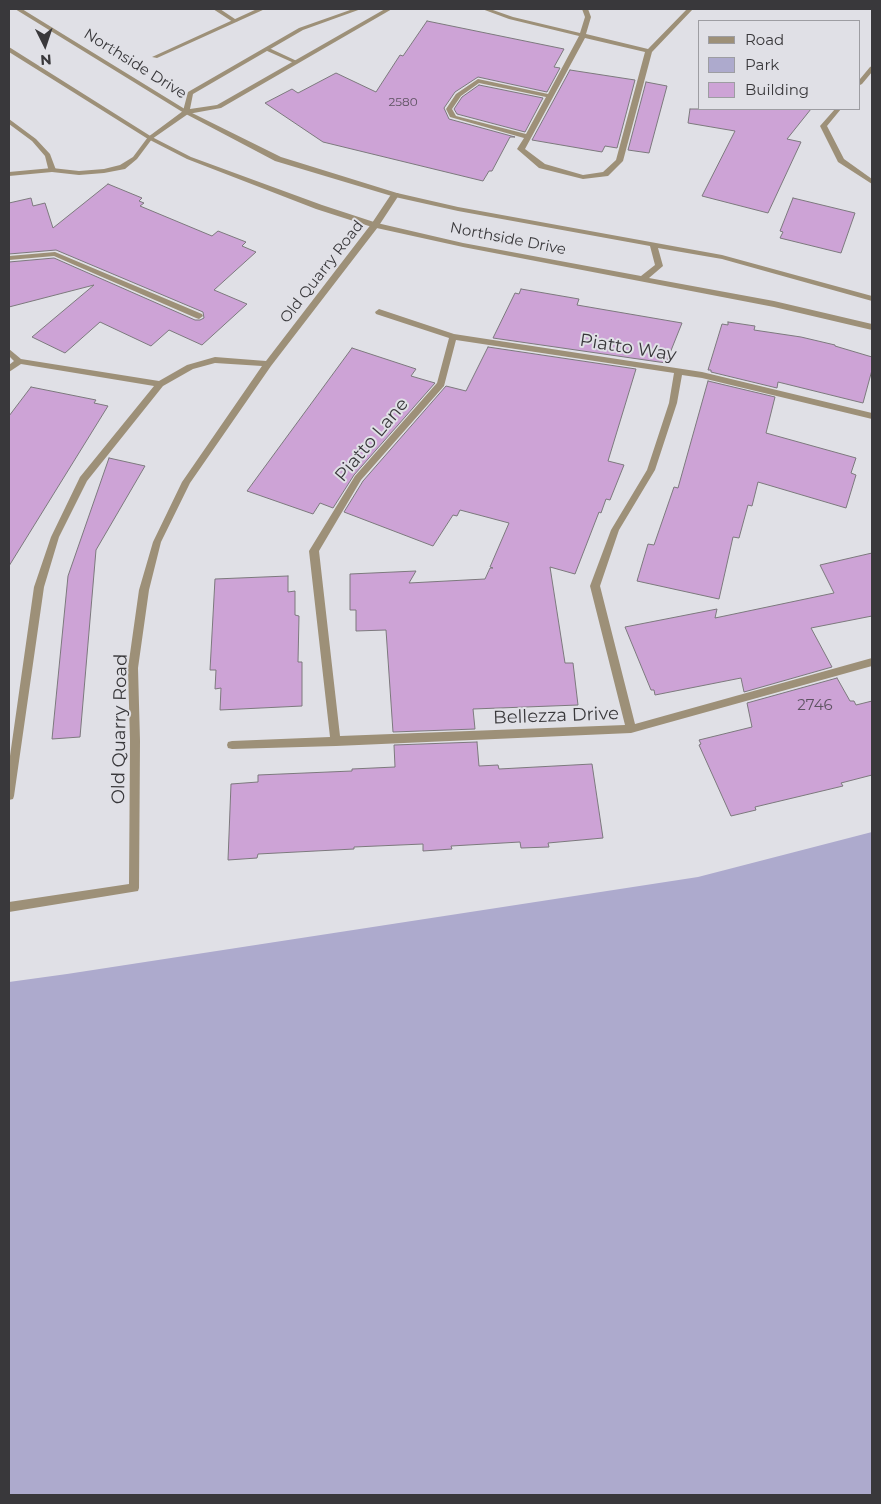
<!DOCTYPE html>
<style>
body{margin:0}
#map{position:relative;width:881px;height:1504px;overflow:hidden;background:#e0e0e6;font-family:Montserrat,sans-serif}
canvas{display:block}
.frame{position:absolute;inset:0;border:10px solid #39383b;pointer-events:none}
.legend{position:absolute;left:698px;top:20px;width:162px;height:90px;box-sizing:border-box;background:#e0e0e6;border:1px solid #9d9da2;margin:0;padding:6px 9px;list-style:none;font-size:15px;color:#39383b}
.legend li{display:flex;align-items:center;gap:10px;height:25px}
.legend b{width:25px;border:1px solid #9d9da2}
.north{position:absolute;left:20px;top:20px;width:50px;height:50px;-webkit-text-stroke:4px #e0e0e6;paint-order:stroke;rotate:176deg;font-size:14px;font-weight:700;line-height:20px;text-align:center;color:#39383b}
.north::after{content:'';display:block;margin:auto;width:18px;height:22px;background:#39383b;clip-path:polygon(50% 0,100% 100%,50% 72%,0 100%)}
</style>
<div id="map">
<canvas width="881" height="1504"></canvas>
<div class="frame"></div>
<ul class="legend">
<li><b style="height:6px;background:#9d9078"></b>Road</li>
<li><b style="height:14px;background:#adaacd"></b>Park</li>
<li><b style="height:14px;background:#cda3d6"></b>Building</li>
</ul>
<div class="north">N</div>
</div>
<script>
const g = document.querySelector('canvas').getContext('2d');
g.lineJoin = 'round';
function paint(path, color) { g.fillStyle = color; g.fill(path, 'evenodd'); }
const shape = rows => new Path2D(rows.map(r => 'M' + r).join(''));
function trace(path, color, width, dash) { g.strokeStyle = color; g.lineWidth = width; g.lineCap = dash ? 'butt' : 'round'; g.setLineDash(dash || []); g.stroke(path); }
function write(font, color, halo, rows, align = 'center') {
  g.font = font + ' Montserrat,sans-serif'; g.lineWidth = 4; g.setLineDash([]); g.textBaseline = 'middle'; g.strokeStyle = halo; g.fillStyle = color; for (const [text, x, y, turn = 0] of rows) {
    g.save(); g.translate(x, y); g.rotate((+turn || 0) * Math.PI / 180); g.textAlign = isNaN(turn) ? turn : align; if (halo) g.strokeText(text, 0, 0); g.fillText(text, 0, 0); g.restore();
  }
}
paint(shape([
 [872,832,872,1495,9,1495,9,982,67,974,698,877]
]), '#adaacd');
const building = shape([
 [427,21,564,49,554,67,560,68,547,92,478,77,455,92,444,108,449,119,515,137,510,137,492,171,489,171,483,181,323,142,265,103,292,89,298,93,336,73,376,92,400,55,403,56,427,21],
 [570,70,635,80,617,148,605,146,602,152,532,140,570,70],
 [646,82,667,86,649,153,628,150,646,82],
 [479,85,543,98,525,132,457,114,454,109,462,97,479,85],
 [690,109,811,109,787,139,801,142,768,213,702,196,735,131,688,123,690,109],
 [108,184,142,198,139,201,144,203,140,206,212,236,218,231,246,242,242,246,256,252,214,290,247,304,202,345,169,330,151,346,100,322,65,353,32,337,94,285,9,307,9,262,54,258,195,320,200,320,204,318,203,312,56,250,9,254,9,203,31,198,33,206,45,203,53,228,108,184],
 [793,198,855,213,841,253,780,238,783,232,780,231,793,198],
 [521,289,579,299,577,305,682,323,666,363,493,338,515,293,519,294,521,289],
 [728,322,755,326,754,330,801,337,835,345,835,346,872,357,872,370,863,403,778,382,777,388,711,372,711,370,708,370,722,324,728,325,728,322],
 [488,347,636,369,608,461,624,465,610,500,606,499,601,513,599,512,575,574,550,567,565,663,573,663,578,705,473,709,475,729,393,732,386,630,356,631,356,610,350,610,350,574,416,571,409,583,485,579,490,568,493,568,490,567,509,523,460,510,457,516,453,515,433,546,344,512,363,481,446,386,466,391,488,347],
 [352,348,416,369,411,376,435,383,354,475,333,508,320,503,313,514,247,491,352,348],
 [708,381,775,397,766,433,856,458,851,473,856,475,846,508,758,482,752,506,748,505,739,538,733,537,719,599,637,581,648,544,654,545,674,487,678,488,708,381],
 [31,387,96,400,94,403,108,406,9,566,9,416,31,387],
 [109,458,145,466,96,550,80,737,52,739,68,576,109,458],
 [872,553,872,616,811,628,832,667,744,692,741,678,655,695,654,690,651,690,625,627,717,609,715,618,834,593,820,565,872,553],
 [288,576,288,592,295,591,295,615,299,616,298,662,302,662,302,706,220,710,221,688,215,689,216,670,210,670,215,579,288,576],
 [837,678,850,701,854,701,856,705,872,701,872,775,841,783,843,786,755,807,756,810,731,816,699,745,701,744,699,740,752,727,747,703,837,678],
 [477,742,479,766,498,765,499,769,592,764,603,838,548,843,549,847,521,848,520,842,451,846,452,849,423,851,423,844,354,847,354,849,258,854,257,858,228,860,231,784,258,782,258,775,352,771,352,769,395,767,394,745,477,742]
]);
paint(building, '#cda3d6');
trace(building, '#7c797d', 1);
paint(shape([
 [213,9,220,9,238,21,233,22,213,9],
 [265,48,269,48,299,62,294,63,265,50,265,48],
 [9,119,36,139,50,154,56,170,55,172,49,172,45,156,32,141,9,124,9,119]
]), '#9d9078');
paint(shape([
 [257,9,265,9,157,58,152,57,257,9],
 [353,9,361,9,303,30,193,94,190,109,217,105,385,9,392,9,221,108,188,114,152,139,137,159,125,169,104,173,79,175,52,172,9,176,9,172,52,168,79,171,104,169,120,165,133,157,148,137,183,111,188,92,299,28,353,9],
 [482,9,490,9,513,17,580,33,585,17,582,9,588,9,591,17,586,34,648,49,687,9,693,9,652,52,623,161,608,176,583,179,539,168,517,149,524,138,450,117,446,109,456,94,478,79,548,94,579,36,509,19,482,9],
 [585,38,645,52,616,160,603,172,583,175,545,164,525,149,585,38],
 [479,83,546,97,526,134,456,116,452,109,461,96,479,83],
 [872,66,872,72,862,84,860,85,860,79,870,67,872,66],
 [835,109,841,109,827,126,844,159,872,179,872,184,838,162,820,126,835,109],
 [392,193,398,193,399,195,378,227,271,366,190,483,161,542,149,590,138,668,140,741,139,888,138,891,9,912,9,902,129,884,130,741,128,668,139,590,153,542,182,482,262,366,215,363,193,369,163,386,87,481,59,537,44,587,14,796,13,799,9,800,9,763,34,587,51,537,80,477,154,386,21,364,9,372,9,365,14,361,9,356,9,349,21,359,159,381,187,365,215,357,266,361,372,223,392,193],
 [55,252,202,314,203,316,199,319,196,318,54,256,9,260,9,256,55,252],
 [379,309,454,334,702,372,872,413,872,419,702,378,682,375,677,403,655,470,619,530,600,586,635,724,872,658,872,666,631,733,336,746,232,749,228,748,227,745,228,742,232,741,330,737,309,551,355,476,437,383,449,338,376,314,375,312,379,309],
 [456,340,674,373,669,403,647,470,611,530,590,586,625,725,340,736,319,551,361,480,444,386,456,340]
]), '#9d9078');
paint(shape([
 [15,9,22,9,188,111,281,157,397,193,458,207,722,255,872,296,872,301,722,259,658,248,663,266,649,278,774,301,872,324,872,330,774,307,463,247,372,227,316,209,187,159,148,139,9,52,9,47,152,137,191,157,322,205,377,223,463,243,641,276,655,265,650,246,458,211,395,197,275,161,184,113,15,9]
]), '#9d9078');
write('12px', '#5e5362', null, [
 ["2580",403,102]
]);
write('15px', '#39383b', '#e0e0e6', [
 ["Northside Drive",135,64,32],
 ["Northside Drive",508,239,11],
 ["Old Quarry Road",322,272,-52]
]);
write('15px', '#5e5362', null, [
 ["2746",815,706]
]);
write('18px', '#39383b', '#e0e0e6', [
 ["Piatto Way",628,348,9],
 ["Piatto Lane",372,440,-50],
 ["Bellezza Drive",556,716,-2],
 ["Old Quarry Road",120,729,-89]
]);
</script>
